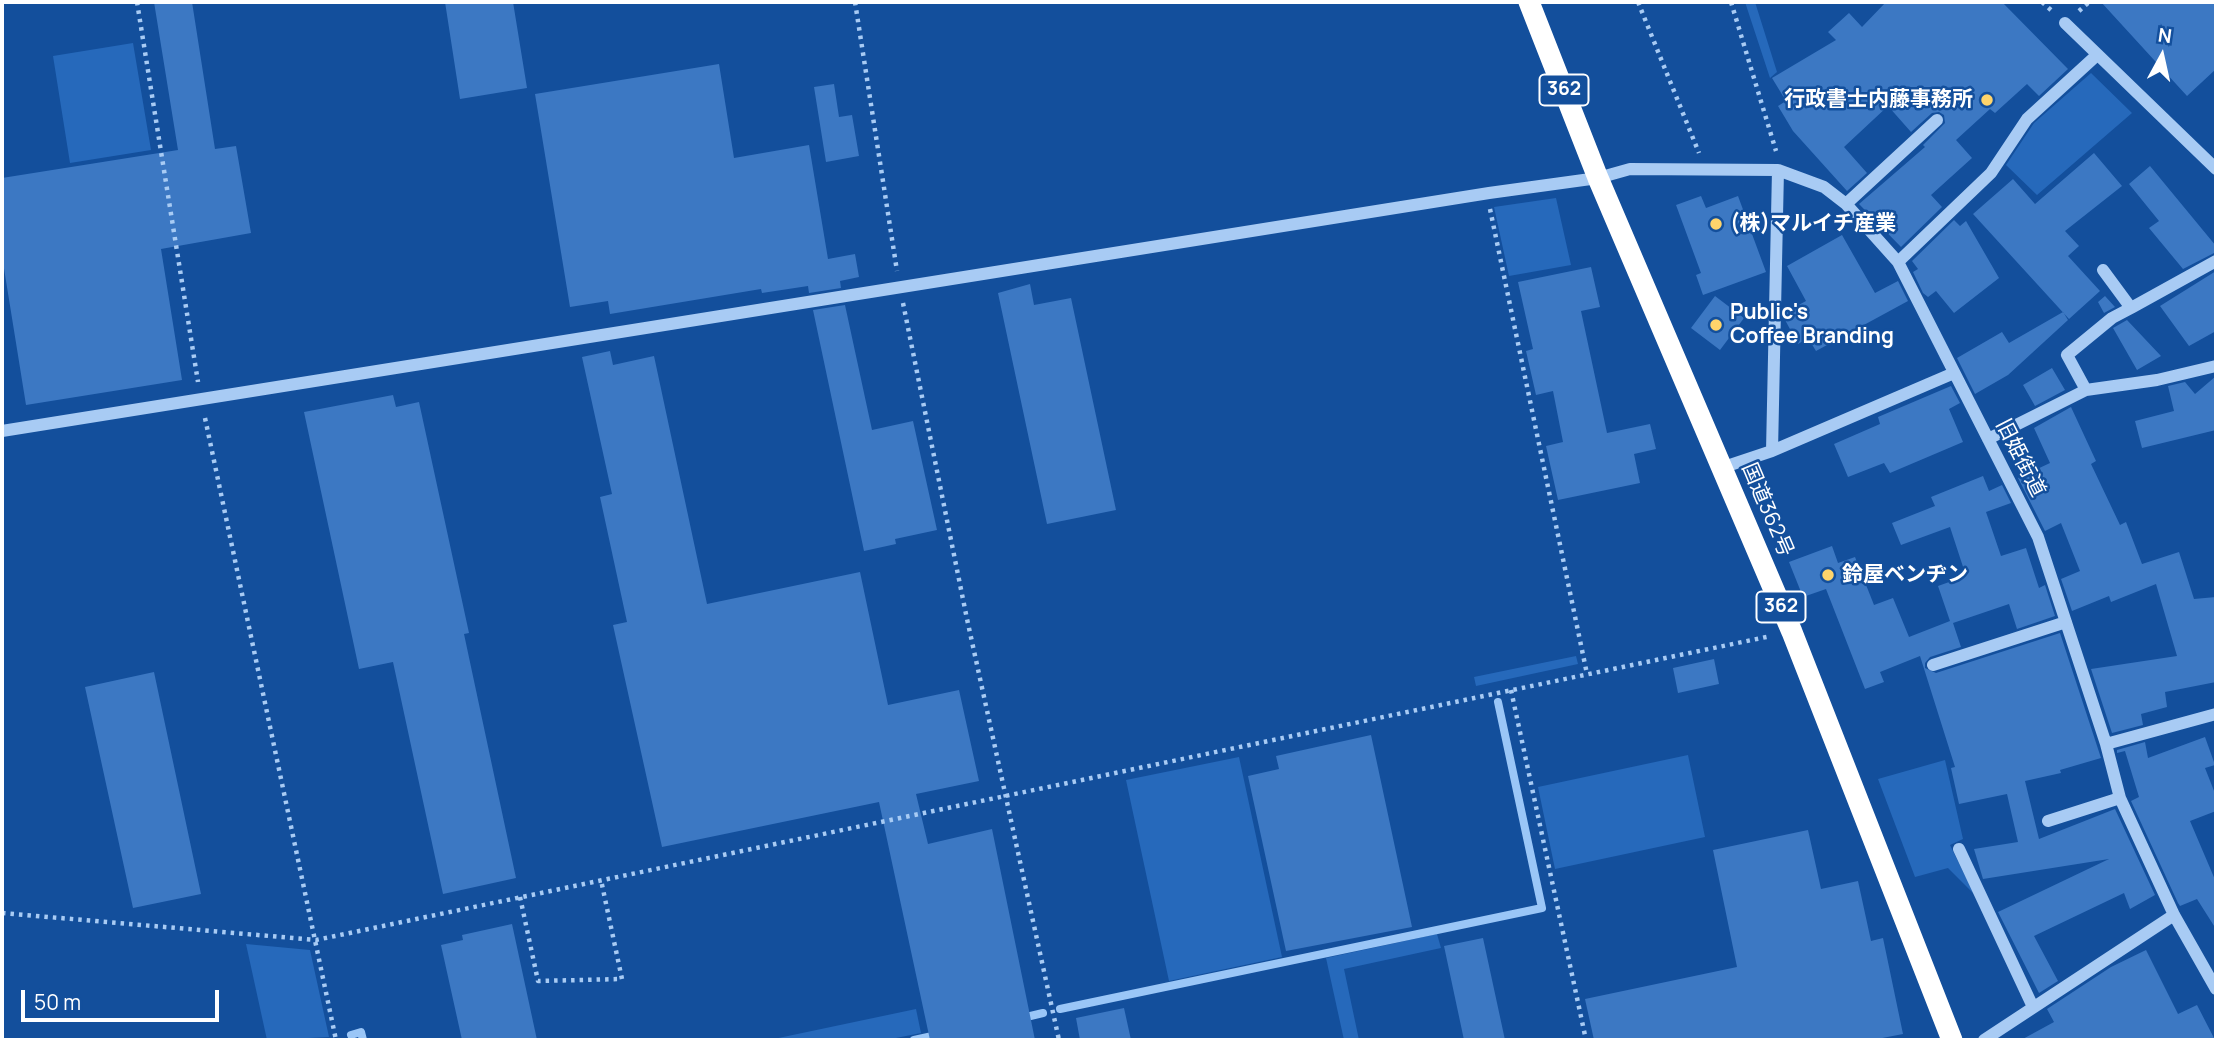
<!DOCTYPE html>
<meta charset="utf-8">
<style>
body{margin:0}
#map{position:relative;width:2218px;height:1042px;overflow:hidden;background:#134f9c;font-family:Manrope,sans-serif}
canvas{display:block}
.frame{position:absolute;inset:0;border:4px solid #fff;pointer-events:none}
.north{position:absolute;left:2127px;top:21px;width:70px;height:70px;-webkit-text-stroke:5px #134f9c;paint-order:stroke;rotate:8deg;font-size:19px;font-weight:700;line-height:28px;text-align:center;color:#fff}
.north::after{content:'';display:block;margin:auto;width:24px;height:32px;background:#fff;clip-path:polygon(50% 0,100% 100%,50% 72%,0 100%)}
.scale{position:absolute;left:21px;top:990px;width:198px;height:32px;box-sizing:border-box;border:4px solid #fff;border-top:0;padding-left:9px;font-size:21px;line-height:24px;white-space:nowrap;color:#fff;-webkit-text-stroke:5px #134f9c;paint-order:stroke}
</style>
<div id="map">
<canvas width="2218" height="1042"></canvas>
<div class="frame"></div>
<div class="north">N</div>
<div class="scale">50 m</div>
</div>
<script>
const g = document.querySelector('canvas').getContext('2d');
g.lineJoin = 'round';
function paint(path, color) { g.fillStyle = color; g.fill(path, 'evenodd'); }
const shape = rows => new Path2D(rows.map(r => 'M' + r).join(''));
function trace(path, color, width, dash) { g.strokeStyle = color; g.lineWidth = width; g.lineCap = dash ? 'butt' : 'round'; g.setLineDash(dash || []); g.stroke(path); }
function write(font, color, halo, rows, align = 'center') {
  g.font = font + ' Manrope,"Noto Sans JP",sans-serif'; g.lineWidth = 5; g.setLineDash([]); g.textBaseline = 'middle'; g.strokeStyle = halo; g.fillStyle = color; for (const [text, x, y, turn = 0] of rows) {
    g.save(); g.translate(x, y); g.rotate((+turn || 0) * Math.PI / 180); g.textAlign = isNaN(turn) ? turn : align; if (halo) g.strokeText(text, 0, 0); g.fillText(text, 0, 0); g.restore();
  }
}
paint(shape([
 [1745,2,1755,2,1777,72,1770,78],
 [133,43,151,150,70,163,53,56],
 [2091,73,2132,113,2037,195,2006,165,2034,123],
 [1556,198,1571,265,1509,276,1494,207],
 [1576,656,1578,664,1476,686,1474,677],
 [1688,755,1705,837,1555,869,1538,787],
 [1239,757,1282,957,1169,981,1126,780],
 [1945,760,1963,839,1950,845,1974,894,1948,868,1915,877,1878,779],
 [1437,934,1441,948,1344,969,1359,1040,1344,1040,1326,958],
 [246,944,310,950,329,1037,267,1040],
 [916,1009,921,1033,886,1040,769,1040]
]), '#2669bb');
trace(shape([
 [1060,1009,1542,908,1498,702],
 [1022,1018,1043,1013],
 [351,1035,361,1032,363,1040],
 [914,1040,937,1035]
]), '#9ac6f7', 8);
paint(shape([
 [154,2,192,2,215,149,236,146,251,233,161,249,182,380,26,405,2,256,2,178,178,150],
 [445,2,513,2,527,88,460,99],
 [1886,2,2002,2,2068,69,2039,96,2027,84,1995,113,1990,109,1956,140,1972,158,1931,195,1942,207,1901,247,1859,204,1925,147,1923,145,1945,123,1944,115,1939,112,1932,113,1911,132,1888,106,1844,147,1867,173,1847,191,1793,131,1778,106,1786,101,1772,78,1836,40,1828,32,1849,13,1862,27],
 [2101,2,2216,2,2216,69,2187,96],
 [719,64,734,158,809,145,828,259,855,254,859,277,840,281,841,288,809,293,808,286,762,293,761,289,610,314,608,301,570,307,535,94],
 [834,84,839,117,852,115,859,156,826,162,814,87],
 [2094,153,2122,186,2065,231,2079,246,2068,256,2100,291,2069,319,1973,214,2013,179,2035,204],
 [2150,166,2216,246,2216,252,2183,269,2149,228,2159,221,2129,184],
 [1701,196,1706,208,1738,196,1766,272,1703,295,1696,275,1701,273,1676,205],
 [1954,220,1960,226,1966,221,1999,278,1954,313,1936,291,1928,297,1923,293,1913,272,1918,269,1912,261],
 [1842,235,1875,293,1898,281,1908,301,1816,351,1808,338,1798,344,1784,318,1784,313,1806,301,1787,266],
 [1591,267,1600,307,1581,311,1607,433,1650,424,1656,449,1634,454,1640,483,1558,500,1546,446,1563,442,1553,391,1536,395,1526,351,1533,349,1518,282],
 [2216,271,2216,331,2189,346,2160,306],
 [1030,284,1034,305,1071,298,1116,510,1047,524,998,293],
 [1715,296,1744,318,1720,350,1691,328],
 [2105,296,2115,307,2104,313,2098,302],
 [845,305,872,430,913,421,937,530,895,539,896,544,864,551,813,310],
 [2063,312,2068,320,2008,375,1975,394,1957,358,2002,332,2009,343],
 [2127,320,2161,356,2137,370,2113,328],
 [610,351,613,365,654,356,707,604,860,572,888,705,959,690,979,781,916,794,928,844,992,829,1035,1040,930,1040,879,802,662,847,613,625,627,622,600,497,612,494,582,357],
 [2052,368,2065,390,2035,406,2023,385],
 [2216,376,2216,430,2142,448,2135,421,2174,411,2168,386,2185,382,2195,394],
 [1951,386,1960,403,1949,409,1963,442,1890,473,1884,463,1848,477,1834,444,1880,424,1878,417],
 [393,395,396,407,419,402,469,633,464,634,516,878,443,894,393,662,359,669,304,412],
 [2071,407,2096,461,2091,464,2120,525,2126,522,2142,564,2179,552,2194,599,2216,597,2216,682,2165,692,2167,707,2141,714,2143,725,2112,733,2091,669,2177,656,2156,584,2111,602,2109,596,2072,611,2061,579,2080,571,2061,523,2045,531,2018,478,2050,463,2034,428],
 [1983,476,1989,491,2002,485,2011,503,1986,512,2001,556,2026,548,2039,588,2045,585,2055,616,2017,629,2009,604,1953,623,1961,647,1930,657,1925,663,1925,668,1936,673,2060,633,2101,758,2060,770,2061,773,2025,781,2039,839,2115,809,2155,895,2130,909,2124,893,2034,936,2058,981,2039,993,1998,912,2109,859,1983,879,1974,849,2018,842,2007,794,1959,804,1951,768,1955,767,1920,656,1880,672,1884,682,1865,689,1826,589,1803,597,1789,562,1832,546,1838,563,1855,557,1874,605,1893,598,1909,637,1950,621,1938,586,1966,576,1950,527,1901,545,1892,523,1935,506,1931,497],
 [1714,659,1719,684,1678,693,1673,668],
 [154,672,201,894,133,908,85,687],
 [1371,735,1412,927,1286,951,1248,776,1279,769,1276,756],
 [2205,737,2215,765,2205,768,2216,796,2216,811,2190,821,2216,882,2216,929,2197,899,2180,906,2178,903,2131,801,2139,797,2125,751,2117,753,2117,750,2145,742,2148,758],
 [1808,830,1821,889,1858,881,1871,941,1883,938,1903,1034,1872,1040,1594,1040,1585,999,1737,967,1713,850],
 [512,924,537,1040,462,1040,441,945,463,940,462,935],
 [1483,938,1505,1040,1464,1040,1444,946],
 [2146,950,2178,1014,2197,1005,2215,1040,2021,1040,2054,1022,2047,1009,2111,967],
 [1124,1008,1131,1040,1080,1040,1076,1018]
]), '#3c78c3');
trace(shape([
 [137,2,198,382],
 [855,2,897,271],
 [1638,2,1699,153],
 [1731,2,1776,151],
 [2042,2,2052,11],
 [2079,11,2089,2],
 [1490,209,1587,674],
 [903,303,967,619,1059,1040],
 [205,418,336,1040],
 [1511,690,1586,1040],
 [520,897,538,981,622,979,601,880],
 [2,913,316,940,1771,636]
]), '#a8cbf4', 4.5, [3.5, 5]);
trace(shape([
 [2065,23,2216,169],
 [1846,204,1937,120],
 [1898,262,1991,173,2027,119,2097,55],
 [2131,308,2216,261],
 [2086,390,2067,355,2112,318,2131,308,2103,270],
 [2,431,1489,193,1598,178,1630,169,1778,170,1824,187,1846,204,1898,262,2038,537,2106,744,2120,798,2174,915,2216,989],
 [1988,439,2086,390,2157,380,2216,366],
 [1772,451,1778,170],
 [1724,467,1772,451,1954,373],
 [1933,665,2066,622],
 [2106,744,2216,714],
 [2048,821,2120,798],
 [1959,849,2033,1007],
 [1984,1040,2174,915]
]), '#a8cbf4', 12);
trace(shape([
 [1529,2,1598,178,1792,632,1952,1040]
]), '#fff', 21);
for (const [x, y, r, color] of [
 [1987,100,7,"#ffd46b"],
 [1716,224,7,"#ffd46b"],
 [1716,325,7,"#ffd46b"],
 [1828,575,7,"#ffd46b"]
]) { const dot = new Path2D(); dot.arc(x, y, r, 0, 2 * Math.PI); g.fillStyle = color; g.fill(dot); trace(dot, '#134f9c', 2.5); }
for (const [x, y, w] of [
 [1564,90,49],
 [1781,607,49]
]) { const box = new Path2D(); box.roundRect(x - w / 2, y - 15.5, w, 31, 5); g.fillStyle = '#134f9c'; g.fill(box); trace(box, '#fff', 2); }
write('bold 19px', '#fff', null, [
 ["362",1564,90],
 ["362",1781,607]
]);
write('bold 21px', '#fff', '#134f9c', [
 ["行政書士内藤事務所",1973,100,"right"],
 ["(株)マルイチ産業",1730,224],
 ["Public's",1730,313],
 ["Coffee Branding",1730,337],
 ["鈴屋ベンヂン",1842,575]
], 'left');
write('21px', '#fff', '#134f9c', [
 ["旧姫街道",2020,458,63],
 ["国道362号",1767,510,67]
]);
</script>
